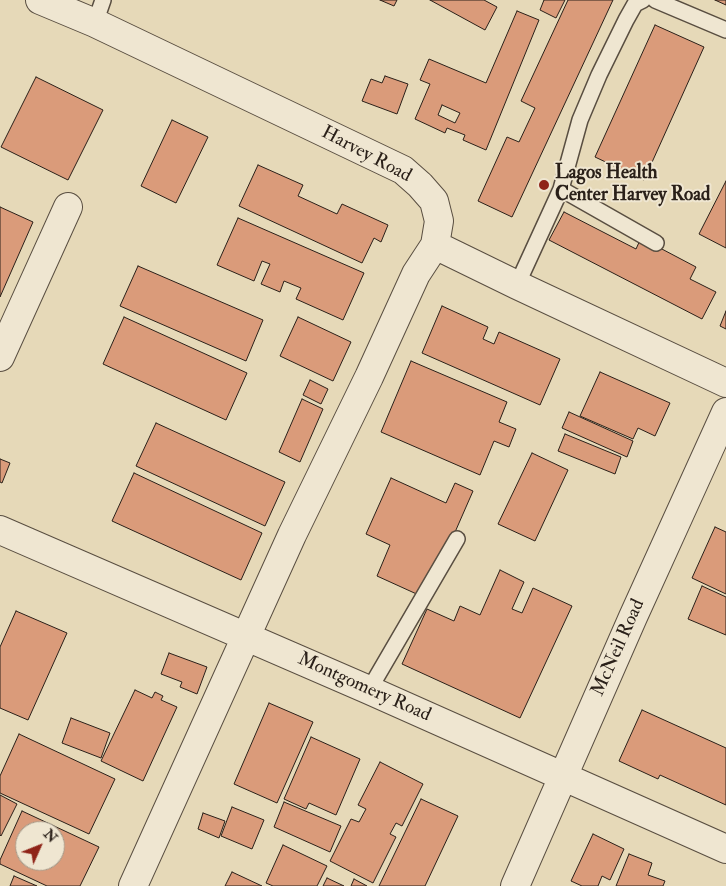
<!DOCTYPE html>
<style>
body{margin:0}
#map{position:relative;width:726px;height:886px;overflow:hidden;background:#e6d9b8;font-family:"IM FELL Double Pica",serif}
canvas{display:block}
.north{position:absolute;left:15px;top:821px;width:50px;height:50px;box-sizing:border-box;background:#efe6d1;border:1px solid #a09787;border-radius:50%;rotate:46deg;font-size:14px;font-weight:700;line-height:20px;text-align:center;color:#2a2019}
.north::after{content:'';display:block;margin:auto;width:18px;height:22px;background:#8f2418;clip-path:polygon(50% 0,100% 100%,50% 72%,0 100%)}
</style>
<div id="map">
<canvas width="726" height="886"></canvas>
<div class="north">N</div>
</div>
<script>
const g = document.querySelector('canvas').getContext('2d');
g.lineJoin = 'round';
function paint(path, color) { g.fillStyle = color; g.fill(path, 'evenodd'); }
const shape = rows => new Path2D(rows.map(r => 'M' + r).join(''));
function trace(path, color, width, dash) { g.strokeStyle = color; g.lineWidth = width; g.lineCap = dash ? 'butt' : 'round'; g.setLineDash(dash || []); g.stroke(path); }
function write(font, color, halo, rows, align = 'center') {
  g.font = font + ' "IM FELL Double Pica",serif'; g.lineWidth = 4; g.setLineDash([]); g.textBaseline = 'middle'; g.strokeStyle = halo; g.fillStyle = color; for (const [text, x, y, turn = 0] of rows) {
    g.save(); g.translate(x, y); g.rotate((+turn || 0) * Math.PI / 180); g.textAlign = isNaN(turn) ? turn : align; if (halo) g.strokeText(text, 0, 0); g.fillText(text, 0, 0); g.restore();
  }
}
const building = shape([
 [380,0,397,0,394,6,380,0],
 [430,0,484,0,497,7,485,30,430,0],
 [544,0,565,0,556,18,540,10,544,0],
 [568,0,613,0,512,217,478,201,507,137,519,142,535,108,521,101,568,0],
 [715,0,726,0,726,5,715,0],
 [517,11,539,20,486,150,463,140,465,135,447,128,445,133,415,119,430,84,420,80,429,59,486,83,517,11],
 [442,105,460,113,455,123,438,115,442,105],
 [655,25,704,47,644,180,595,157,655,25],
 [385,76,408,84,397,114,362,101,371,79,382,83,385,76],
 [36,77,103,110,68,180,1,147,36,77],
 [172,120,208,137,176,203,141,186,172,120],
 [258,165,303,185,298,196,337,214,342,204,388,225,381,242,374,238,362,263,239,206,258,165],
 [726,181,726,248,699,234,726,181],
 [0,207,33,222,0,297,0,207],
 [564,212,636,249,641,238,696,267,690,279,716,292,702,319,549,240,564,212],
 [238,218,364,273,343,320,296,299,301,288,284,281,280,292,261,284,270,264,262,261,254,281,217,265,238,218],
 [138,266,263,320,246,361,120,306,138,266],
 [442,306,488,327,483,339,494,344,499,332,560,359,540,405,422,353,442,306],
 [726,311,726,329,720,326,726,311],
 [124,317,247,373,226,420,103,364,124,317],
 [298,317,351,342,333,381,280,356,298,317],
 [411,361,507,402,499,422,516,429,509,447,494,441,480,475,381,432,411,361],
 [600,372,670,403,655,436,638,428,633,439,580,416,600,372],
 [310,380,328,389,321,404,303,395,310,380],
 [302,399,323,409,300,462,279,452,302,399],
 [569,412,633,441,627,457,562,428,569,412],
 [156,423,285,482,265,526,136,466,156,423],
 [565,434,621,457,615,474,558,451,565,434],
 [532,453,568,470,535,541,498,524,532,453],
 [0,459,10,463,2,483,0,482,0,459],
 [134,473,262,533,241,580,112,521,134,473],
 [391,478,446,503,455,483,473,491,438,571,421,596,377,576,390,545,366,534,391,478],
 [715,527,726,532,726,594,692,578,715,527],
 [500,570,524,582,512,609,522,613,533,588,572,606,520,718,402,664,427,609,454,621,460,606,480,615,500,570],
 [702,586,726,597,726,635,688,619,702,586],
 [16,611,67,633,28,720,0,708,0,647,16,611],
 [169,653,207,667,197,694,180,687,182,682,161,674,169,653],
 [135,690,152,698,155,692,163,696,161,700,177,707,143,781,101,761,135,690],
 [269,703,313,722,277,803,234,784,269,703],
 [642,710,726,748,726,805,660,775,658,779,619,761,642,710],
 [71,718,110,733,101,758,62,743,71,718],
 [19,734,115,779,89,834,0,793,0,776,19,734],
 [311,737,360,759,336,815,309,803,306,809,284,799,311,737],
 [380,762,423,784,402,826,396,823,390,834,396,837,373,883,330,861,351,819,359,822,366,809,358,805,380,762],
 [0,795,17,804,1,836,0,835,0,795],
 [421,799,458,816,425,886,379,886,421,799],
 [284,802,341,826,330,852,274,827,284,802],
 [232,807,264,820,252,849,221,836,232,807],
 [22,811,99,847,80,886,47,886,0,864,0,860,22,811],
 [25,831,55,831,55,861,25,861,25,831],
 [203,813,225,821,219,838,198,829,203,813],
 [593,834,624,849,610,880,602,876,598,886,582,886,571,881,593,834],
 [283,845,327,866,317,886,273,886,266,883,283,845],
 [629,854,652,863,648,875,665,881,663,886,616,886,629,854],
 [232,872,262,886,225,886,232,872],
 [14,876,37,886,10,886,14,876],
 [327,878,344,886,323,886,327,878],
 [354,879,367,886,351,886,354,879]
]);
paint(building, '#da9b7a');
trace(building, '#2a2019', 1);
const lane = shape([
 [655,0,726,30],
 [95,23,103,0],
 [561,189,656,243],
 [517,285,561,189,580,120,599,75,626,20,635,4,643,0],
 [369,690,457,539]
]);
const street = shape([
 [40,0,95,23,403,170,420,185,434,201,439,221,435,245,517,285,726,383],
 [0,357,68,207],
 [0,530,369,690,726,849],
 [133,886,292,535,369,377,416,274,435,245],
 [515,886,633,617,726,412]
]);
trace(lane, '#594e41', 18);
trace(street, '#594e41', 30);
trace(lane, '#efe6d1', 15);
trace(street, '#efe6d1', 28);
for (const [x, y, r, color] of [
 [544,185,6,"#8f2418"]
]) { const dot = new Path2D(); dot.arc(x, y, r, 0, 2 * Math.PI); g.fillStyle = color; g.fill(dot); trace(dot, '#efe6d1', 2); }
write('19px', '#2a2019', '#efe6d1', [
 ["Harvey Road",366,155,28],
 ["McNeil Road",619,648,-66],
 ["Montgomery Road",364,688,24]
]);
write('bold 19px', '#2a2019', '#efe6d1', [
 ["Lagos Health",555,174],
 ["Center Harvey Road",555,196]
], 'left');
</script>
